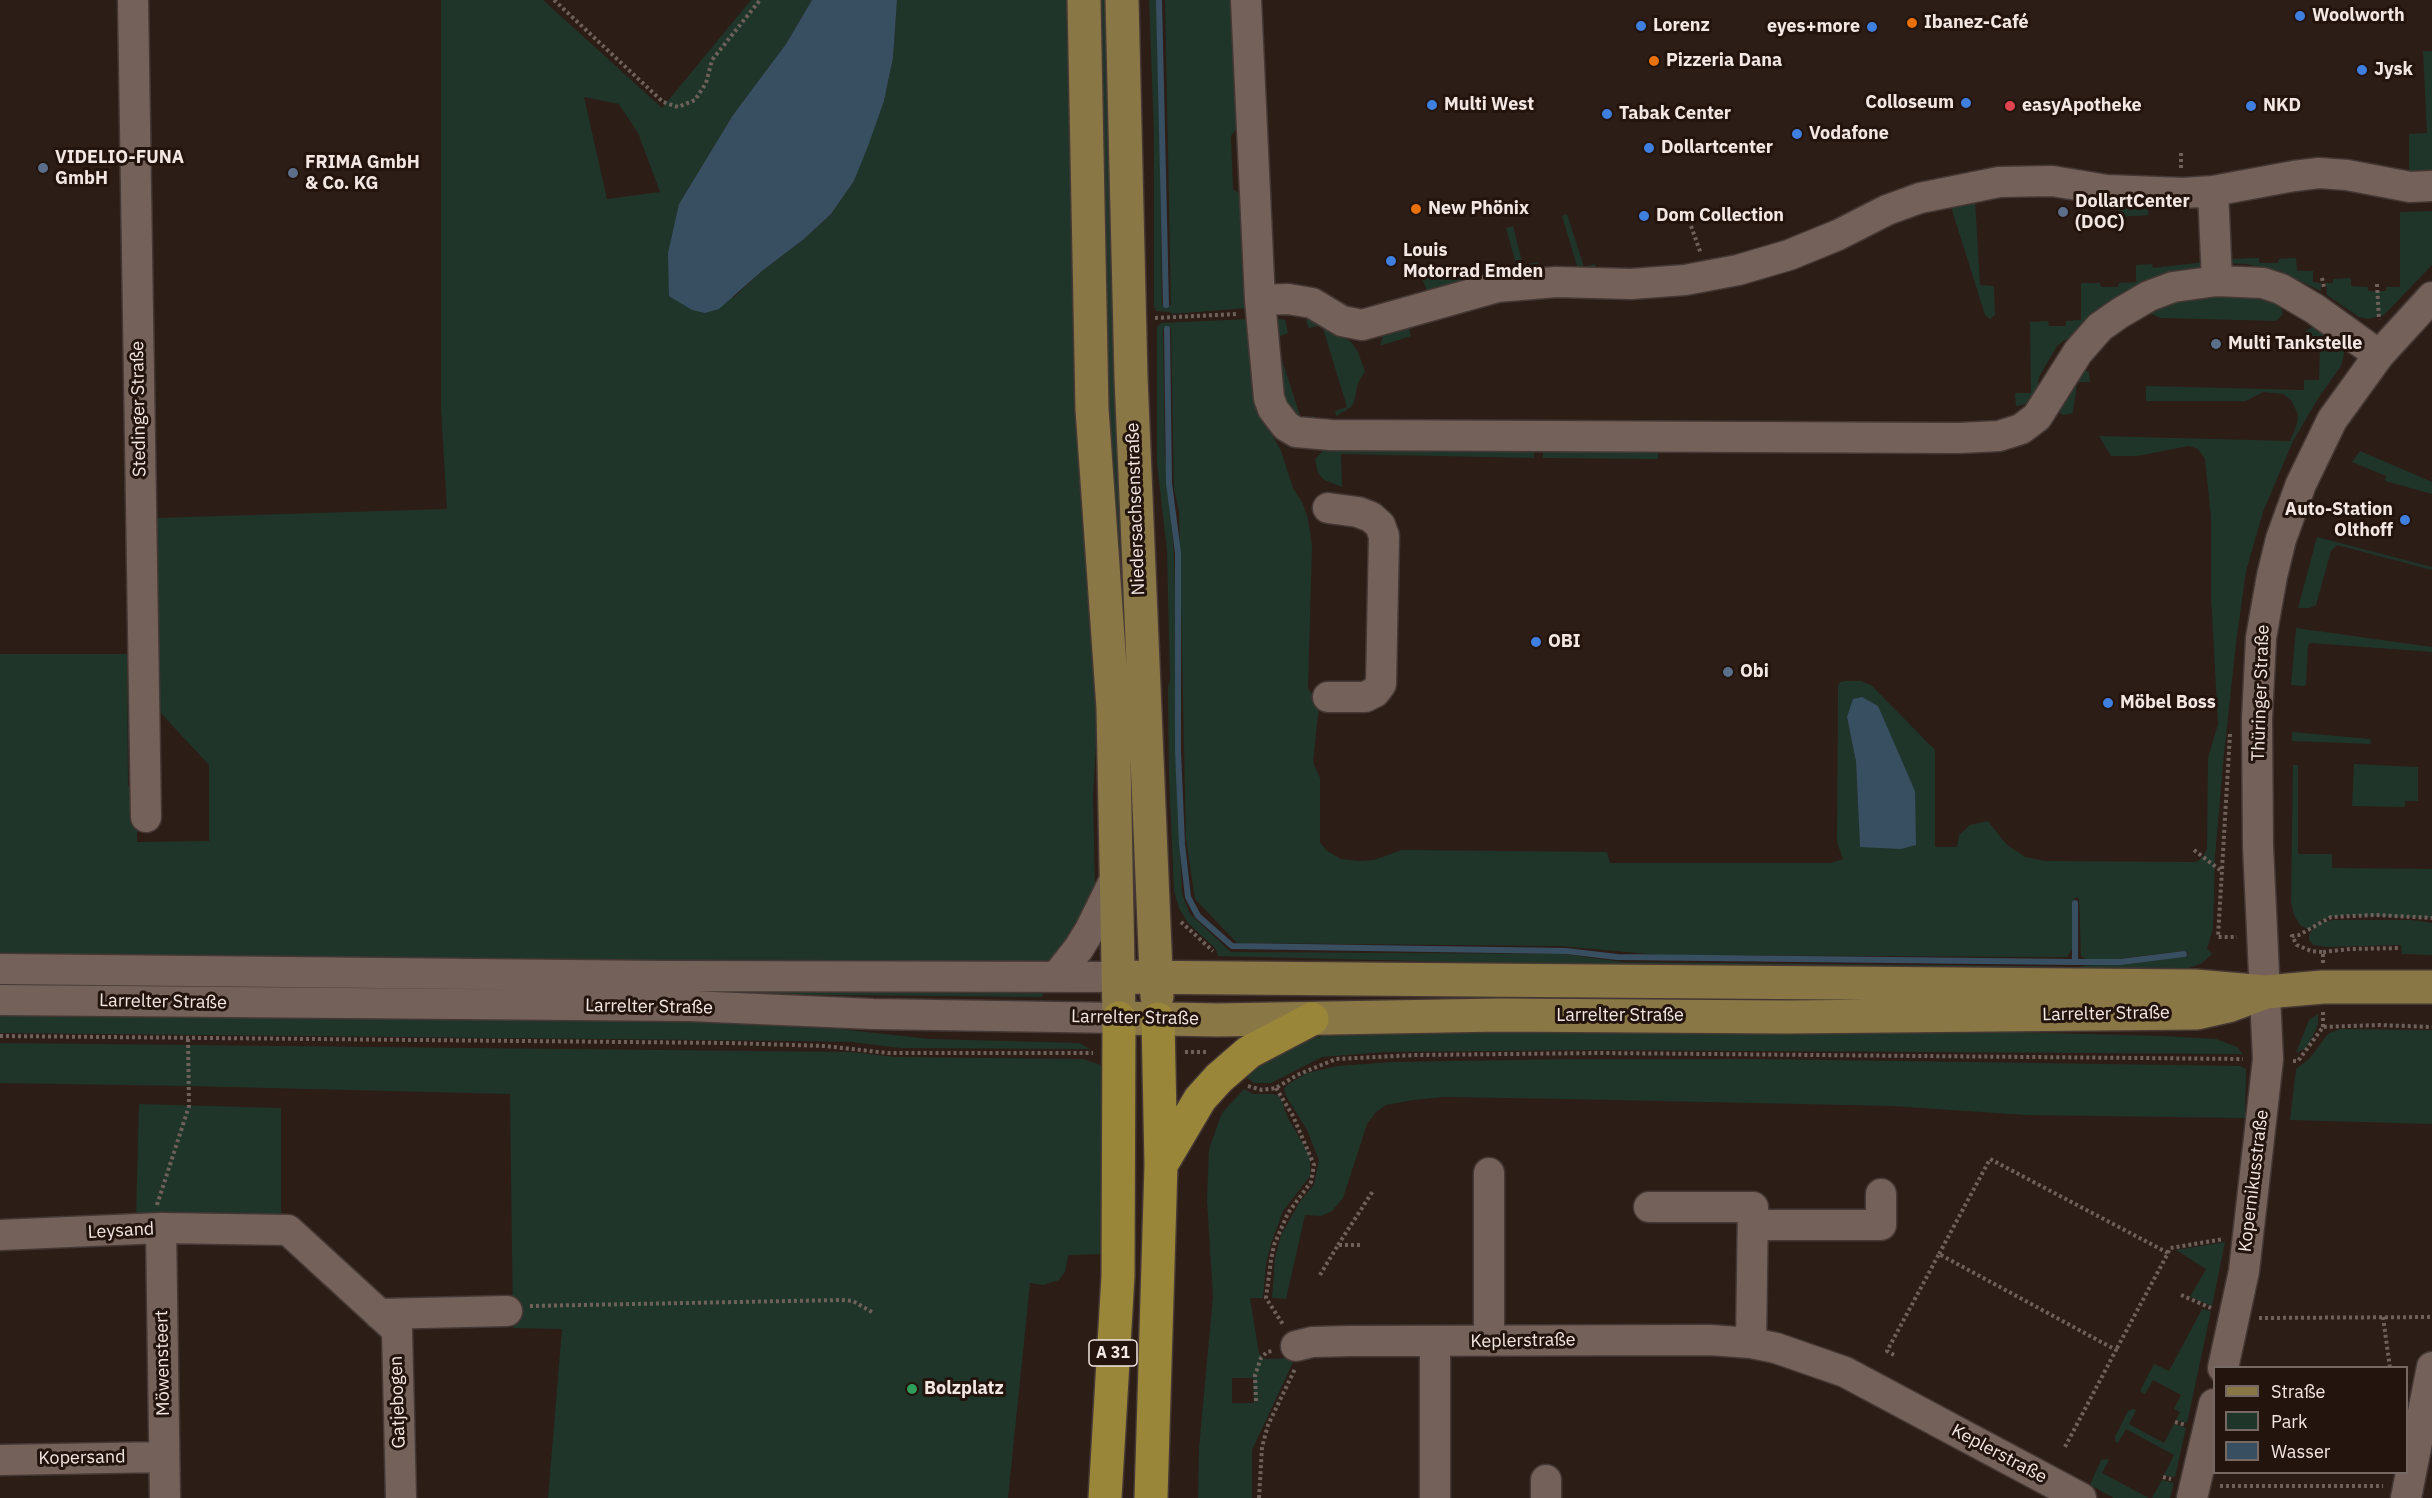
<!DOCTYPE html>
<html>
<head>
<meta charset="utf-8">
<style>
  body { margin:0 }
  #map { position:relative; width:2432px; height:1498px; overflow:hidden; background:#2d1d17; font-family:"IBM Plex Sans",sans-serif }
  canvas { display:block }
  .legend { position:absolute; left:2213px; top:1366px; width:195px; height:108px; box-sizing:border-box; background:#23140e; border:2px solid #766863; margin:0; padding:8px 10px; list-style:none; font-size:18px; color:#f3e7e3 }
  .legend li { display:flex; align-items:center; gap:12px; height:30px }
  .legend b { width:30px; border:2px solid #766863 }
</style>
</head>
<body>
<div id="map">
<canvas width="2432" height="1498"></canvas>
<ul class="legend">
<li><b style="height:8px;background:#8a7746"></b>Straße</li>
<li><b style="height:16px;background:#1f352a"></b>Park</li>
<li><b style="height:16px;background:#384f61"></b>Wasser</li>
</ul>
</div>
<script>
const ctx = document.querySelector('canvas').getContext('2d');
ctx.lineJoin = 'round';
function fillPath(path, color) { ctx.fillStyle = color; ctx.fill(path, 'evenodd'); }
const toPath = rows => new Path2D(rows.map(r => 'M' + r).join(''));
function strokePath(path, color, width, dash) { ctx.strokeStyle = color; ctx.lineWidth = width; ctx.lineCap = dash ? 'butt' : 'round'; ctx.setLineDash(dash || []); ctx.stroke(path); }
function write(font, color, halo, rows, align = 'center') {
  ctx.font = font + ' "IBM Plex Sans",sans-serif'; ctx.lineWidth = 6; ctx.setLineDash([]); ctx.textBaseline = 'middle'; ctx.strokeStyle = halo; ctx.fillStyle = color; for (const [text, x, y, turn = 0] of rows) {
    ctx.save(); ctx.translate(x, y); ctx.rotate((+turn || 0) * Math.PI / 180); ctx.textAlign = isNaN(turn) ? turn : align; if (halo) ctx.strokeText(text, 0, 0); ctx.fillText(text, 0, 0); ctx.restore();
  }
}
fillPath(toPath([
  [441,0,543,0,662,108,751,0,812,0,786,44,733,115,679,204,733,298,762,271,804,239,831,214,854,181,884,101,893,58,897,0,1071,0,1099,693,1093,797,1095,891,1087,921,1056,957,1029,967,0,957,0,654,127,654,128,785,137,801,137,842,209,841,209,765,158,710,156,518,447,509,441,409],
  [584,97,619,104,638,133,660,192,607,199],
  [1098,0,1109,0,1117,450,1129,612,1134,747,1107,447],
  [1149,0,1158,0,1162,305,1171,305,1165,0,1233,0,1239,125,1231,136,1233,189,1244,197,1248,308,1171,314,1171,312,1156,311,1154,306,1154,132],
  [2423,51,2432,51,2432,172,2409,173,2409,134,2427,133],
  [1975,200,1980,285,1994,286,1995,315,1990,319,1985,315,1951,207],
  [2118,204,2147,205,2149,215,2118,217],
  [2432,211,2432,265,2384,315,2368,319,2359,317,2327,295,2326,283,2333,283,2333,279,2351,278,2351,286,2368,287,2368,291,2386,291,2386,287,2400,287,2400,212],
  [1567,214,1584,267,1595,264,1596,269,1565,269,1577,266,1562,216],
  [1513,226,1523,265,1538,262,1540,268,1509,273,1508,269,1517,267,1506,228],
  [2259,258,2259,263,2278,263,2279,259,2296,258,2297,271,2313,271,2313,282,2321,283,2321,291,2280,271,2246,264,2226,263,2224,259],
  [2205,262,2206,269,2063,341,2057,346,2039,377,2038,382,2042,392,2031,403,2016,406,2015,393,2031,393,2030,322,2048,321,2049,326,2066,326,2066,321,2081,320,2081,283,2100,283,2101,287,2118,287,2119,283,2136,282,2136,265,2152,264,2153,268],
  [1444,264,1469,281,1428,293,1420,273],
  [2198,295,2255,297,2280,305,2283,314,2276,321,2161,318,2151,314,2162,305],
  [1313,316,1351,342,1357,350,1365,371,1358,383,1354,402,1351,407,1336,416,1335,411,1347,407,1322,325,1309,328,1306,322,1308,317],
  [1249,319,1263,418,1281,451,1293,488,1303,504,1308,519,1312,546,1308,688,1319,705,1313,762,1320,778,1320,842,1327,851,1341,859,1359,861,1374,860,1402,850,1607,852,1610,863,1831,863,1843,859,1837,842,1838,685,1840,682,1845,681,1861,681,1871,685,1935,750,1935,847,1957,847,1959,835,1970,825,1988,821,2006,844,2025,857,2045,861,2197,862,2204,855,2207,849,2208,758,2218,724,2211,596,2211,517,2205,459,2198,449,2189,446,2137,456,2111,456,2099,436,2290,441,2297,424,2298,414,2291,400,2283,394,2263,392,2246,401,2146,401,2146,386,2304,390,2304,380,2319,380,2320,344,2304,343,2306,331,2314,326,2343,347,2344,354,2341,366,2319,397,2293,441,2263,512,2246,571,2236,643,2224,754,2215,856,2213,928,2207,949,2212,954,2202,963,2182,971,1579,965,1218,956,1216,949,1188,923,1179,908,1174,891,1169,775,1168,686,1170,681,1167,551,1157,463,1157,327,1161,323],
  [1171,328,1174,489,1179,511,1186,839,1195,899,1237,943,1561,946,1659,955,2067,957,2072,949,2072,902,2076,897,2079,899,2081,956,2085,959,2117,959,2182,951,2189,953,2185,957,2082,966,2075,969,2071,967,2026,966,1623,962,1562,954,1231,952,1190,914,1182,894,1175,741,1177,668,1174,554,1165,454,1163,329],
  [1847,717,1896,750,1915,791,1860,847,1856,762],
  [1279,319,1285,320,1288,333,1275,338,1301,419,1314,416,1314,425,1302,423,1291,418,1284,411,1280,402,1271,335,1273,327],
  [1408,325,1411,336,1380,346,1383,334],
  [2083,370,2089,372,2090,382,2077,382,2073,413,2063,415,2060,413,2060,409,2080,372],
  [1326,448,1534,448,1534,458,1341,454,1342,487,1324,480,1318,473,1315,459],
  [1543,448,1658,449,1658,459,1543,458],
  [2360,451,2432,482,2432,494,2385,481,2386,476,2352,462],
  [2317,537,2432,567,2432,570,2337,545,2331,551,2316,605,2310,608,2298,608],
  [2296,628,2432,647,2432,652,2311,643,2308,645,2306,684,2304,686,2291,685],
  [2292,732,2370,739,2371,744,2292,741],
  [2354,764,2418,767,2418,801,2405,801,2405,807,2352,806],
  [2293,765,2298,765,2298,854,2332,854,2332,868,2432,869,2432,918,2348,915,2331,917,2320,921,2309,930,2300,925,2294,915,2291,902],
  [2332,920,2412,920,2432,923,2432,955,2402,954,2401,945,2327,947,2314,945,2309,940,2309,935,2314,926,2321,922],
  [64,983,473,986,1043,993,1042,997,63,988],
  [0,1012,659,1019,840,1029,930,1039,1079,1043,1090,1049,900,1048,851,1042,798,1041,0,1033],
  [2318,1014,2318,1024,2312,1038,2306,1048,2296,1053,2309,1020],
  [1443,1029,1970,1031,2163,1036,2216,1039,2237,1047,2243,1054,1592,1050,1385,1052,1322,1057,1271,1083,1254,1083,1243,1075,1278,1053,1306,1040,1339,1032],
  [2339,1029,2432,1030,2432,1124,2290,1120,2296,1069,2309,1059,2328,1034],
  [0,1043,851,1052,895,1057,1083,1059,1101,1065,1104,1087,1106,1254,1068,1255,1065,1272,1059,1280,1043,1285,1030,1283,1008,1498,548,1498,562,1329,513,1328,510,1094,189,1086,0,1083],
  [1574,1059,1761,1059,2240,1066,2246,1069,2245,1118,2026,1115,1892,1106,1567,1099,1444,1097,1413,1100,1386,1105,1376,1112,1367,1124,1343,1198,1332,1211,1321,1216,1305,1215,1286,1299,1272,1298,1275,1258,1281,1235,1301,1200,1314,1185,1319,1160,1307,1130,1286,1096,1284,1089,1288,1084,1307,1073,1337,1066,1393,1062],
  [1244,1089,1253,1094,1274,1094,1280,1097,1288,1118,1310,1156,1310,1176,1283,1211,1271,1244,1266,1264,1263,1298,1250,1298,1259,1353,1264,1359,1295,1358,1252,1450,1252,1498,1198,1498,1199,1448,1213,1296,1207,1200,1209,1149,1222,1113],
  [1232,1378,1253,1378,1254,1403,1232,1403],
  [139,1104,281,1108,281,1223,136,1218],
  [2225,1242,2212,1306,2190,1297,2206,1269,2176,1250],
  [2202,1309,2211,1311,2187,1423,2176,1420,2180,1412,2174,1409,2181,1395,2153,1380,2145,1394,2140,1391,2154,1364,2169,1371],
  [2132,1409,2136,1410,2129,1424,2164,1443,2174,1424,2186,1428,2175,1477,2164,1475,2174,1455,2126,1429,2118,1443,2115,1441,2115,1437,2128,1411],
  [2107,1459,2109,1460,2102,1473,2149,1498,2114,1498,2090,1485,2101,1460],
  [2162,1480,2174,1483,2170,1498,2152,1498]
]), '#1f352a');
fillPath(toPath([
  [812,0,897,0,893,58,884,101,868,146,854,181,831,214,804,239,762,271,719,309,705,313,692,310,669,296,668,253,679,204,733,115,786,44],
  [1862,697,1878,706,1915,791,1916,845,1901,849,1860,847,1856,762,1847,717,1853,699]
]), '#384f61');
strokePath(toPath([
  [1159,0,1166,305],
  [1167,329,1169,483,1178,553,1178,751,1182,844,1188,897,1198,916,1232,946,1566,951,1617,957,2075,962,2120,962,2184,954],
  [2075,962,2075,903]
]), '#384f61', 6);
const minor = toPath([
  [133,0,146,817],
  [1246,0,1260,300],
  [2213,191,2217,281],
  [2379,355,2315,309,2281,289,2263,283,2217,281,2173,287,2149,296,2120,313,2100,327,2078,352,2037,417,2021,429,1999,436,1959,438,1331,435,1296,432,1286,426,1273,409,1269,398,1260,300,1288,299,1312,303,1342,321,1362,325,1497,287,1556,282,1631,284,1685,280,1738,270,1789,255,1838,235,1887,210,1920,198,1999,182,2052,181,2107,190,2183,193,2213,191,2294,176,2319,173,2347,175,2410,187,2432,186],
  [1328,697,1365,697,1375,692,1381,684,1384,536,1380,525,1371,517,1358,512,1328,508],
  [0,969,662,976,1119,977],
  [1057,976,1079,948,1090,930,1117,875],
  [0,1000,690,1006,873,1014,1119,1018],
  [1489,1173,1489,1341],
  [1649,1207,1753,1207,1751,1343],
  [1753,1225,1881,1225,1881,1194],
  [161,1228,165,1498],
  [0,1235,161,1228,288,1230,397,1330,401,1498],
  [379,1314,507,1311],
  [1296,1346,1312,1342,1350,1341,1710,1340,1751,1343,1776,1348,1845,1372,2081,1498],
  [2223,1368,2244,1271,2268,1059,2258,846,2257,719,2261,638,2272,576,2281,539,2301,484,2332,420,2379,355,2432,297],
  [0,1460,164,1457],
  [1546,1480,1546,1498],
  [1435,1498,1435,1342],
  [2192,1498,2214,1404],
  [2406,1498,2432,1367]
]);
const major = toPath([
  [1084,0,1092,409,1113,708,1119,1018,1217,1020,1500,1015,1787,1017,2197,1013,2228,1006,2266,992],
  [1122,0,1131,378,1157,996],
  [1119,977,2195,986,2266,992,2323,987,2432,987]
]);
const highway = toPath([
  [1161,1165,1200,1099,1219,1078,1249,1052,1312,1019],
  [1105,1498,1118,1276,1119,1018],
  [1151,1498,1161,1165,1158,1019]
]);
strokePath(minor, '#453834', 33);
strokePath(major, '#453834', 36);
strokePath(highway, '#453834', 36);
strokePath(toPath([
  [554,0,663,102,678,107,695,100,706,83,712,60,760,0],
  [2181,153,2181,169],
  [1691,226,1701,254],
  [2322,278,2324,287],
  [2377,284,2379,320],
  [1155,318,1237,314],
  [2230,734,2218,937,2237,937],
  [2194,850,2220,870],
  [1181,922,1213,951],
  [2323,952,2350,949,2398,948],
  [2323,963,2323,952,2311,951,2297,945,2292,936,2299,935,2331,917,2376,915,2432,918],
  [2323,1027,2323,1012],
  [0,1036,729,1043,825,1046,888,1053,1093,1053],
  [1185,1052,1207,1052],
  [2293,1061,2298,1061,2323,1027,2379,1025,2432,1027],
  [1248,1086,1262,1090,1276,1088,1297,1075,1336,1059,1416,1055,1601,1053,2243,1059],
  [1276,1088,1293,1116,1314,1165,1311,1182,1288,1213,1274,1245,1271,1260,1266,1298,1284,1326],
  [157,1205,189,1106,188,1039],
  [1338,1245,1373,1191],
  [2168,1253,2170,1248,2224,1239],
  [1939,1254,1990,1159,2168,1253,2116,1350],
  [1320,1275,1338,1245,1362,1245],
  [2181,1295,2211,1308],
  [530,1306,841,1300,853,1301,872,1312],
  [2383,1317,2390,1368],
  [2259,1318,2432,1317],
  [1894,1355,1887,1351,1939,1254,2116,1350,2065,1447],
  [1256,1401,1255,1375,1261,1358,1267,1352,1272,1351],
  [2175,1422,2186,1425],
  [2163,1477,2171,1479],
  [2220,1486,2383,1486],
  [1259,1498,1262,1447,1268,1425,1295,1369]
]), '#6e605a', 4, [3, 3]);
strokePath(minor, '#74615a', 30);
strokePath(major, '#8a7746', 33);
strokePath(highway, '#998638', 33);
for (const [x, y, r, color] of [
  [2300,16,6,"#3f7fe0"],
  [1912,23,6,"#e8710a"],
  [1641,26,6,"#3f7fe0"],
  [1872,27,6,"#3f7fe0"],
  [1654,61,6,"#e8710a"],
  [2362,70,6,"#3f7fe0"],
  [1966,103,6,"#3f7fe0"],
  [1432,105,6,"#3f7fe0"],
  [2010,106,6,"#e0444e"],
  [2251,106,6,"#3f7fe0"],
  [1607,114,6,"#3f7fe0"],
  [1797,134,6,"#3f7fe0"],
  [1649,148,6,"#3f7fe0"],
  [43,168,6,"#5c6f8a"],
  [293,173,6,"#5c6f8a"],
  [1416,209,6,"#e8710a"],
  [2063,212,6,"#5c6f8a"],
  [1644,216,6,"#3f7fe0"],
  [1391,261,6,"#3f7fe0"],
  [2216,344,6,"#5c6f8a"],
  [2405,520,6,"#3f7fe0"],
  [1536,642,6,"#3f7fe0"],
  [1728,672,6,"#5c6f8a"],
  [2108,703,6,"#3f7fe0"],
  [912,1389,6,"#2e9e5b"]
]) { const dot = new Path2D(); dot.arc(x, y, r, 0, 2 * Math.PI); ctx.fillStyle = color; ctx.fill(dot); strokePath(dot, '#23140e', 2); }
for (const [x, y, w] of [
  [1113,1353,48]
]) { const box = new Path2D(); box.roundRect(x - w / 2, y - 13, w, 26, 4.5); ctx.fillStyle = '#23140e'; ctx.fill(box); strokePath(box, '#f3e7e3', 1.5); }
write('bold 16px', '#f3e7e3', null, [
  ["A 31",1113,1353]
]);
write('bold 18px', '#f3e7e3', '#23140e', [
  ["Woolworth",2312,16],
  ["Ibanez-Café",1924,23],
  ["Lorenz",1653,26],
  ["eyes+more",1860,27,"right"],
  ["Pizzeria Dana",1666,61],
  ["Jysk",2374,70],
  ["Colloseum",1954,103,"right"],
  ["Multi West",1444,105],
  ["easyApotheke",2022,106],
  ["NKD",2263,106],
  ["Tabak Center",1619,114],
  ["Vodafone",1809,134],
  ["Dollartcenter",1661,148],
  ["VIDELIO-FUNA",55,158],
  ["GmbH",55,179],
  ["FRIMA GmbH",305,163],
  ["& Co. KG",305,184],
  ["DollartCenter",2075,202],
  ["(DOC)",2075,223],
  ["New Phönix",1428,209],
  ["Dom Collection",1656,216],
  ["Louis",1403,251],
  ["Motorrad Emden",1403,272],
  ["Multi Tankstelle",2228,344],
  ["Auto-Station",2393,510,"right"],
  ["Olthoff",2393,531,"right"],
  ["OBI",1548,642],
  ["Obi",1740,672],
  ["Möbel Boss",2120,703],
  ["Bolzplatz",924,1389]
], 'left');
write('18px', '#f3e7e3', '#23140e', [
  ["Stedinger Straße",139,409,-91],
  ["Niedersachsenstraße",1136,509,-92],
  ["Thüringer Straße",2261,693,-88],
  ["Larrelter Straße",163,1002,1],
  ["Larrelter Straße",649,1007,1],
  ["Larrelter Straße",2106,1014,-1],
  ["Larrelter Straße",1620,1016],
  ["Larrelter Straße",1135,1018,1],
  ["Kopernikusstraße",2254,1181,-83],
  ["Leysand",121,1231,-3],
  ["Keplerstraße",1523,1341,-1],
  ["Möwensteert",163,1363,-91],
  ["Gatjebogen",398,1402,-92],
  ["Keplerstraße",1999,1454,28],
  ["Kopersand",82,1458,-1]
]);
</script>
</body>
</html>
